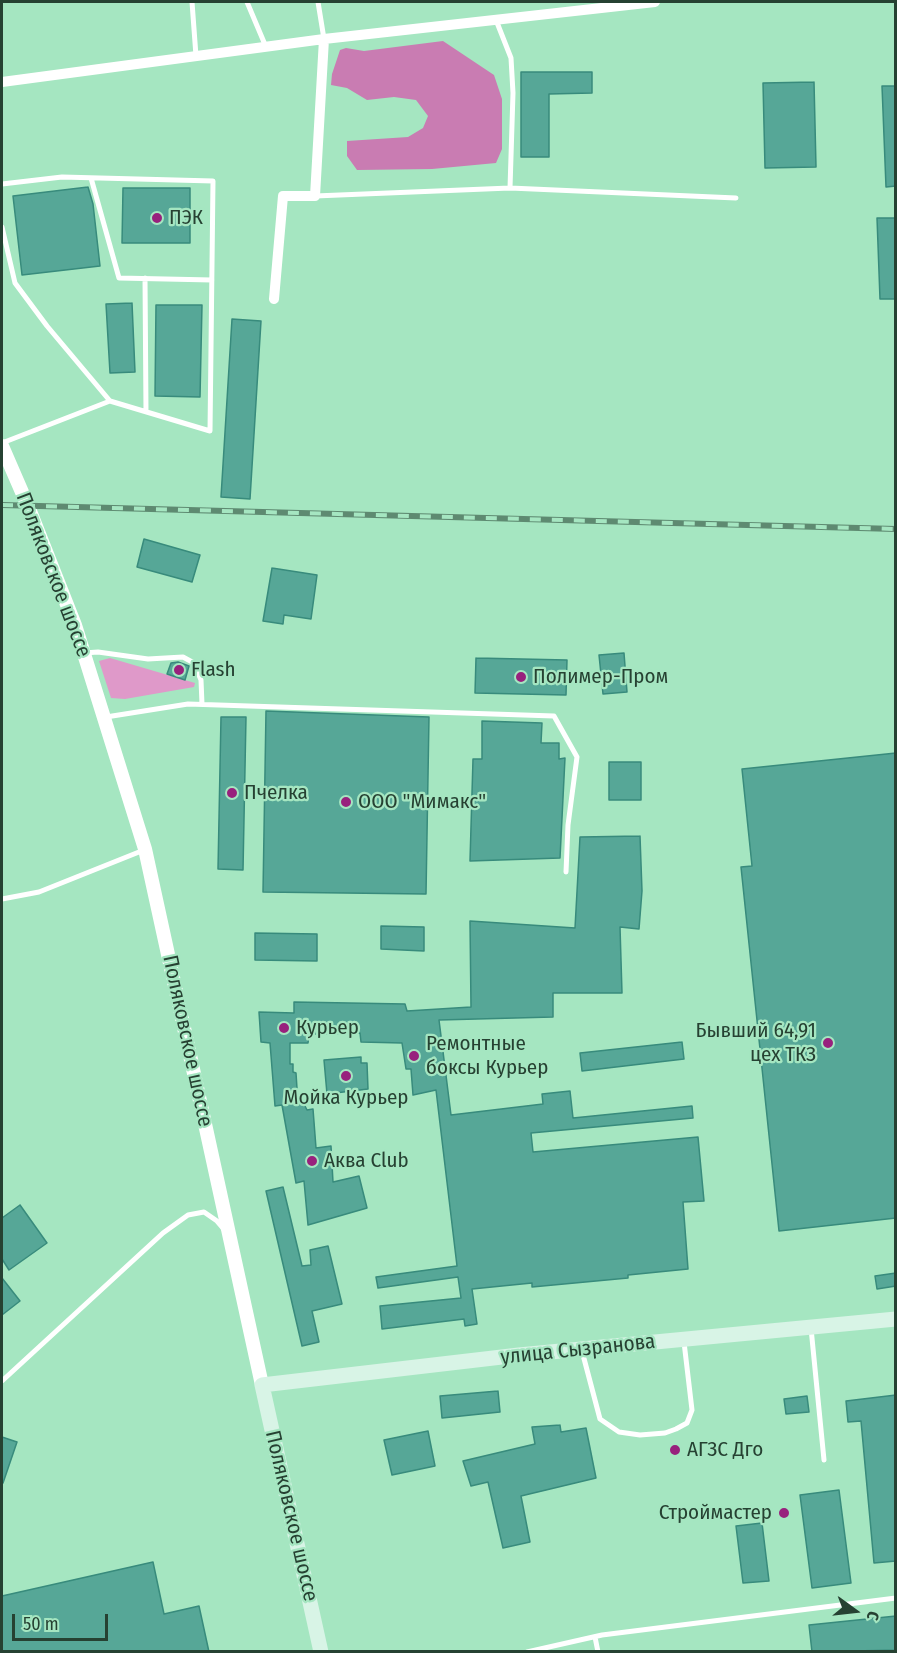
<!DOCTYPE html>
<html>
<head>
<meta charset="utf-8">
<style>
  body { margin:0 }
  #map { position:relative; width:897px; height:1653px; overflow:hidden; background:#a5e6c1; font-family:"Fira Sans Condensed",sans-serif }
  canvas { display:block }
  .frame { position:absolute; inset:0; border:3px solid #264132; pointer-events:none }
  .north { position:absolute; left:825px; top:1581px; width:60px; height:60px; -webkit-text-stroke:4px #a5e6c1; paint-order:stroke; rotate:105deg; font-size:16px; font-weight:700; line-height:24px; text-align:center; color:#264132 }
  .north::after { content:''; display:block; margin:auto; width:21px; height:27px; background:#264132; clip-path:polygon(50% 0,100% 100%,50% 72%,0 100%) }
  .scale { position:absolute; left:12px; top:1614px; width:96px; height:27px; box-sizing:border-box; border:3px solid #264132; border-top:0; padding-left:8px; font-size:18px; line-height:21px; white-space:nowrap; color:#264132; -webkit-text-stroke:4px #a5e6c1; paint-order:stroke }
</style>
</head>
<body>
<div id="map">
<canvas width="897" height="1653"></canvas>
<div class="frame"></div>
<div class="north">С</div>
<div class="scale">50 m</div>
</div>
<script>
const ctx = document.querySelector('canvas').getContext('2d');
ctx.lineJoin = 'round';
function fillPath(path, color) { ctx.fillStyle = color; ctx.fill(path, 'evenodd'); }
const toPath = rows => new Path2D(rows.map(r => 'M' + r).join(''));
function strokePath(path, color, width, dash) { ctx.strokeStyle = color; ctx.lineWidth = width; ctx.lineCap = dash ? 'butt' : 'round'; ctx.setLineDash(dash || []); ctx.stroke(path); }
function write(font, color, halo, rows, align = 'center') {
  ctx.font = font + ' "Fira Sans Condensed",sans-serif'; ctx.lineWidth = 4.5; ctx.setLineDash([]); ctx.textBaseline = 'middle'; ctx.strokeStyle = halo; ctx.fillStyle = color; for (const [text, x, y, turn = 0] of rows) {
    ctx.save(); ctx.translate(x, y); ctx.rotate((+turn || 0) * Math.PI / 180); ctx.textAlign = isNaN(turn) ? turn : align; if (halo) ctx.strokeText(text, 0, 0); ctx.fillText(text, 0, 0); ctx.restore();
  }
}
fillPath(toPath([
  [110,658,195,683,194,687,125,699,111,698,99,661]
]), '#df99c9');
fillPath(toPath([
  [443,41,494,75,502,99,502,149,496,163,432,169,357,170,347,156,347,141,408,137,423,128,428,116,416,100,394,97,367,100,347,88,331,85,332,74,340,50,346,48,364,51]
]), '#c97cb2');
const building = toPath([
  [521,72,592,72,592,93,549,94,549,157,521,157,521,72],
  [814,82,816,167,765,168,763,83,814,82],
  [882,86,896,86,896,186,886,187,882,86],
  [88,187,93,204,100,266,22,275,13,196,88,187],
  [123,188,190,188,190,243,122,243,123,188],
  [877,218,896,218,896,299,880,299,877,218],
  [132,303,135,372,110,373,106,304,132,303],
  [156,305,202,305,200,397,155,396,156,305],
  [232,319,261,321,250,499,221,497,232,319],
  [144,539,200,555,192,582,137,567,144,539],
  [272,568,317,575,311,619,284,615,283,624,263,621,272,568],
  [624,653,627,692,603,694,599,655,624,653],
  [476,658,567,660,566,695,475,693,476,658],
  [178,662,189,666,185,680,167,674,171,663,178,662],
  [266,711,429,717,426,894,263,892,266,711],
  [221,717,246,717,243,870,218,869,221,717],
  [482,721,542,723,541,743,559,743,559,759,565,758,560,858,470,861,473,759,482,759,482,721],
  [896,753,896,1218,779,1231,741,867,752,866,742,769,896,753],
  [609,762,641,762,641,800,609,800,609,762],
  [640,836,642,891,639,929,620,927,622,993,553,993,553,1017,439,1020,451,1115,543,1104,542,1094,570,1091,573,1118,692,1106,693,1118,531,1133,533,1152,698,1137,704,1201,683,1202,688,1269,628,1275,628,1278,532,1287,532,1283,472,1289,477,1324,465,1326,464,1319,382,1329,380,1306,461,1298,458,1277,378,1288,376,1277,457,1266,436,1090,413,1095,411,1069,406,1069,402,1043,361,1042,360,1033,309,1034,308,1043,290,1043,290,1064,293,1064,293,1072,296,1073,298,1104,304,1104,307,1110,313,1109,316,1148,331,1146,333,1182,359,1176,367,1208,308,1225,304,1181,296,1183,282,1105,275,1106,270,1043,261,1042,259,1012,294,1013,294,1002,405,1004,407,1011,471,1007,470,921,575,928,580,837,640,836],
  [381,926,424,927,424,951,381,949,381,926],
  [255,933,317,934,317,961,255,960,255,933],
  [682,1042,684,1059,582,1071,580,1053,682,1042],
  [361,1057,361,1063,367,1063,368,1089,327,1094,324,1060,361,1057],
  [283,1187,302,1266,311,1265,310,1250,328,1246,342,1304,312,1311,319,1342,302,1346,266,1191,283,1187],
  [20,1205,47,1243,9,1270,2,1259,2,1218,20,1205],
  [896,1273,896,1286,877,1289,875,1276,896,1273],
  [2,1278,20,1301,2,1315,2,1278],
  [498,1391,500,1412,442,1418,440,1396,498,1391],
  [896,1395,896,1561,874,1563,861,1421,848,1422,846,1401,896,1395],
  [807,1396,809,1412,786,1414,784,1399,807,1396],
  [560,1425,561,1432,586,1428,596,1478,521,1496,530,1542,503,1548,488,1482,471,1486,463,1461,535,1444,532,1427,560,1425],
  [428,1431,435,1466,392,1475,384,1440,428,1431],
  [2,1437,17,1442,3,1483,2,1483,2,1437],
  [839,1490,851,1583,812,1588,800,1495,839,1490],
  [762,1523,769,1581,743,1583,736,1526,762,1523],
  [153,1562,164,1614,199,1606,209,1652,2,1652,2,1596,153,1562],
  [896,1616,896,1650,812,1652,809,1625,896,1616]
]);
fillPath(building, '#56a797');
strokePath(building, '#388b7c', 1.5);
strokePath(toPath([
  [192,2,196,56],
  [247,2,266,47],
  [318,2,324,39],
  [496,20,511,58,513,93,510,188,736,198],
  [91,178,119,278,212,280],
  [2,184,62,177,213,181,210,431,110,401,2,443],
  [315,196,510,188],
  [2,227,15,283,47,326,110,401],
  [145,278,146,412],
  [84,653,98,652,148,659,183,657,194,663,201,680,202,704],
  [106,717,188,704,554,716,577,757,568,825,566,872],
  [2,899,39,892,144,850],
  [811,1328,824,1460],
  [582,1351,600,1419,619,1432,640,1435,665,1433,676,1429,687,1423,692,1410,684,1342],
  [2,1381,163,1233,188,1215,204,1212,217,1221,223,1228],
  [595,1637,598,1652],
  [527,1652,602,1635,896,1598]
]), '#fff', 5);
strokePath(toPath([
  [2,82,324,39,655,2],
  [274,299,283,196,315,196,324,39]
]), '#fff', 10);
strokePath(toPath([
  [2,446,28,506,75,625,145,849,262,1385]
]), '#fff', 14);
strokePath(toPath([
  [321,1652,262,1385,519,1355,896,1319]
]), '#d8f4e6', 15);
const rail = toPath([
  [2,505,896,529]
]);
strokePath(rail, '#5e8a71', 6);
strokePath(rail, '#a5e6c1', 4, [11]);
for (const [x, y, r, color] of [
  [157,218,6,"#98217d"],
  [179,670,6,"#98217d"],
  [521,677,6,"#98217d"],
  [232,793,6,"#98217d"],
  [346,802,6,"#98217d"],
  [284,1028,6,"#98217d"],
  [828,1043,6,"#98217d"],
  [414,1056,6,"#98217d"],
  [346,1076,6,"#98217d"],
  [312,1161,6,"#98217d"],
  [675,1450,6,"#98217d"],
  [784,1513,6,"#98217d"]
]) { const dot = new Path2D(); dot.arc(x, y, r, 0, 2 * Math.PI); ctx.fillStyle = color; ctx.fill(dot); strokePath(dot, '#a5e6c1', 2); }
write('21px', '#264132', '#a5e6c1', [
  ["ПЭК",169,218],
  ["Flash",191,670],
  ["Полимер-Пром",533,677],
  ["Пчелка",244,793],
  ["ООО \"Мимакс\"",358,802],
  ["Курьер",296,1028],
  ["Бывший 64,91",816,1031,"right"],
  ["цех ТКЗ",816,1055,"right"],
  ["Ремонтные",426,1044],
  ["боксы Курьер",426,1068],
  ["Мойка Курьер",346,1098,"center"],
  ["Аква Club",324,1161],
  ["АГЗС Дго",687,1450],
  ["Строймастер",772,1513,"right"]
], 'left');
write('21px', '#264132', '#a5e6c1', [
  ["Поляковское шоссе",53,575,69],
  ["Поляковское шоссе",187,1041,78],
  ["улица Сызранова",578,1350,-6],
  ["Поляковское шоссе",291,1516,77]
]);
</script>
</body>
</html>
